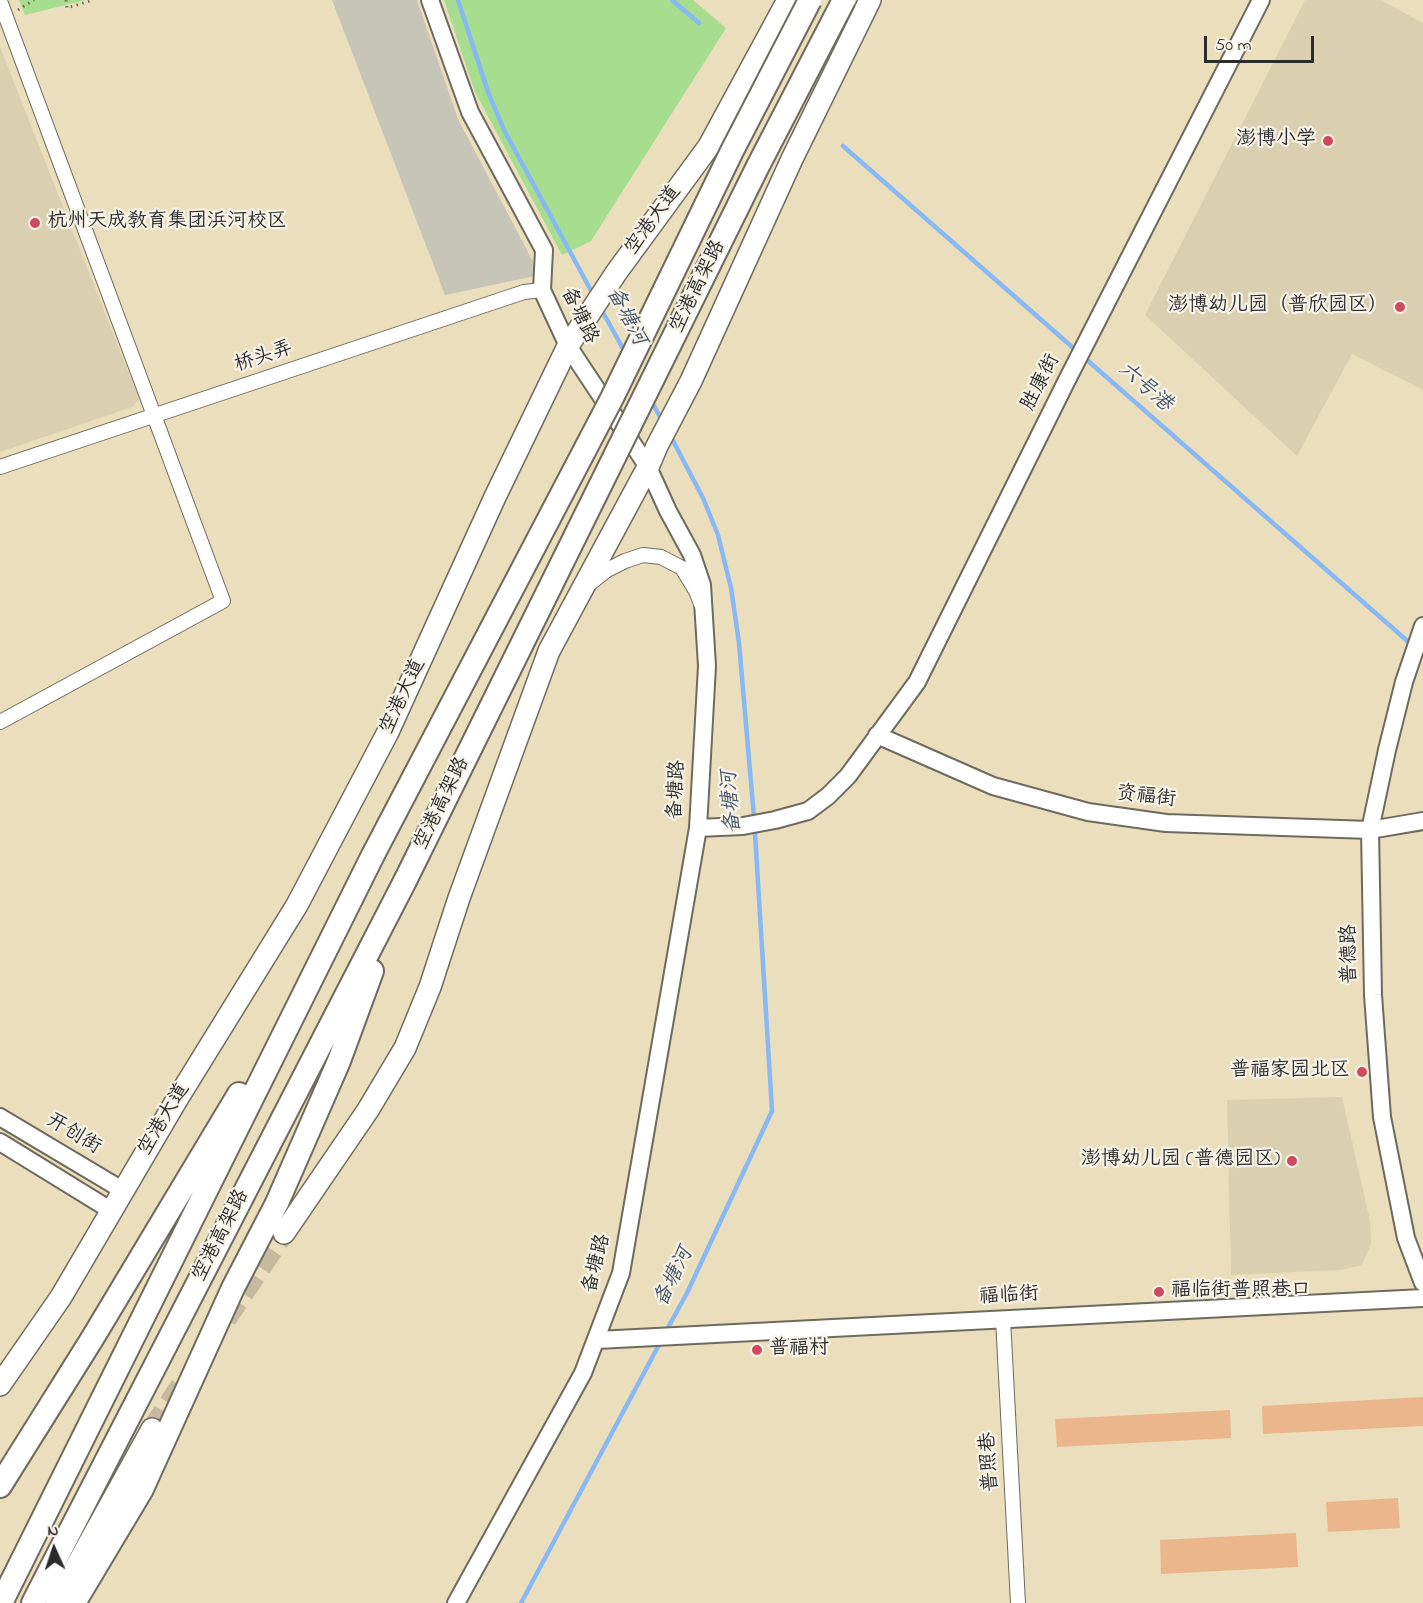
<!DOCTYPE html>
<html>
<head>
<meta charset="utf-8">
<style>
  body { margin:0 }
  #map { position:relative; width:1423px; height:1603px; overflow:hidden; background:#ebdebc; font-family:"Indie Flower",sans-serif }
  canvas { display:block }
  .north { position:absolute; left:24px; top:1519px; width:60px; height:60px; -webkit-text-stroke:4px #f7f3e8; paint-order:stroke; rotate:357deg; font-size:16px; font-weight:700; line-height:24px; text-align:center; color:#2b2b2b }
  .north::after { content:''; display:block; margin:auto; width:21px; height:27px; background:#2b2b2b; clip-path:polygon(50% 0,100% 100%,50% 72%,0 100%) }
  .scale { position:absolute; left:1204px; top:36px; width:110px; height:27px; box-sizing:border-box; border:3px solid #2b2b2b; border-top:0; padding-left:8px; font-size:18px; line-height:21px; white-space:nowrap; color:#2b2b2b; -webkit-text-stroke:4px #f7f3e8; paint-order:stroke }
</style>
</head>
<body>
<div id="map">
<canvas width="1423" height="1603"></canvas>
<div class="north">N</div>
<div class="scale">50 m</div>
</div>
<script>
const ctx = document.querySelector('canvas').getContext('2d');
ctx.lineJoin = 'round';
function fillPath(path, color) { ctx.fillStyle = color; ctx.fill(path, 'evenodd'); }
const toPath = rows => new Path2D(rows.map(r => 'M' + r).join(''));
function strokePath(path, color, width, dash) { ctx.strokeStyle = color; ctx.lineWidth = width; ctx.lineCap = dash ? 'butt' : 'round'; ctx.setLineDash(dash || []); ctx.stroke(path); }
function write(font, color, halo, rows, align = 'center') {
  ctx.font = font + ' "Indie Flower","LXGW WenKai TC",sans-serif'; ctx.lineWidth = 4.5; ctx.setLineDash([]); ctx.textBaseline = 'middle'; ctx.strokeStyle = halo; ctx.fillStyle = color; for (const [text, x, y, turn = 0] of rows) {
    ctx.save(); ctx.translate(x, y); ctx.rotate((+turn || 0) * Math.PI / 180); ctx.textAlign = isNaN(turn) ? turn : align; if (halo) ctx.strokeText(text, 0, 0); ctx.fillText(text, 0, 0); ctx.restore();
  }
}
fillPath(toPath([
  [1305,0,1381,0,1423,23,1423,390,1352,354,1297,456,1145,315],
  [0,47,139,399,132,407,0,452],
  [1342,1097,1370,1221,1371,1244,1362,1265,1341,1270,1231,1275,1227,1100]
]), '#dad0b1');
fillPath(toPath([
  [332,0,417,0,458,119,540,275,445,295]
]), '#c7c5b8');
fillPath(toPath([
  [19,0,85,0,25,15],
  [444,0,693,0,726,28,591,241,562,255,475,92]
]), '#a6dd8e');
strokePath(toPath([
  [458,0,488,92,504,130,594,296],
  [672,0,699,23],
  [843,146,1412,645],
  [601,309,626,354],
  [651,401,662,420],
  [665,1333,687,1293,772,1111,754,817,739,643,731,588,718,535,703,498,670,435],
  [521,1603,661,1341]
]), '#88b9f4', 4.5);
fillPath(toPath([
  [1423,1397,1423,1426,1263,1434,1262,1406],
  [1230,1410,1231,1438,1057,1447,1055,1419],
  [1398,1498,1400,1528,1328,1532,1326,1502],
  [1296,1533,1298,1567,1161,1574,1160,1540]
]), '#ecb68c');
strokePath(toPath([
  [226,1319,284,1233],
  [152,1429,182,1384]
]), '#c5ba9f', 21, [21, 10]);
const minor = toPath([
  [0,1,223,601,0,722],
  [0,467,524,292,542,290],
  [588,585,607,570,625,561,643,555,661,557,682,568,696,591,701,604],
  [1003,1319,1018,1603]
]);
const tertiary = toPath([
  [430,0,470,112,544,250,542,290,568,346,648,467,668,511,692,555,702,585,707,666,698,828,621,1273,583,1373,456,1603],
  [1423,626,1404,682,1387,750,1370,830,1373,995,1382,1117,1406,1238,1423,1283],
  [877,735,993,786,1088,812,1166,823,1370,830,1423,821],
  [698,828,743,826,775,820,808,811,828,796,848,776,917,682,1067,380,1261,0],
  [0,1117,124,1191],
  [0,1142,112,1211],
  [597,1340,1423,1298]
]);
const primary = toPath([
  [284,1233,368,1110,405,1048,430,987,459,898,549,651,648,467,657,446,691,381,792,159,870,0],
  [0,1385,61,1297,176,1101,297,905,388,732,495,497,568,346,616,273,709,146,788,0],
  [56,1603,152,1429]
]);
const trunk = toPath([
  [0,1486,92,1339,239,1094],
  [1,1603,373,855],
  [33,1603,405,881],
  [74,1603,142,1489,233,1288,277,1203,339,1061,372,971]
]);
strokePath(minor, '#6e6a5e', 16);
strokePath(tertiary, '#6e6a5e', 20);
strokePath(primary, '#6e6a5e', 24);
strokePath(trunk, '#6e6a5e', 26);
strokePath(toPath([
  [66,0,67,8,93,0],
  [18,10,34,0]
]), '#6e6a5e', 3, [1.5, 4.5]);
strokePath(minor, '#fff', 14);
strokePath(tertiary, '#fff', 16);
strokePath(primary, '#fff', 21);
strokePath(trunk, '#fff', 22);
const trunkBridge = toPath([
  [373,855,612,398,732,151,810,0],
  [405,881,757,168,844,0]
]);
strokePath(trunkBridge, '#6e6a5e', 26, []);
strokePath(trunkBridge, '#fff', 22);
for (const [x, y, r, color] of [
  [1328,141,6,"#d1495b"],
  [35,223,6,"#d1495b"],
  [1400,307,6,"#d1495b"],
  [1362,1072,6,"#d1495b"],
  [1292,1161,6,"#d1495b"],
  [1159,1292,6,"#d1495b"],
  [757,1350,6,"#d1495b"]
]) { const dot = new Path2D(); dot.arc(x, y, r, 0, 2 * Math.PI); ctx.fillStyle = color; ctx.fill(dot); strokePath(dot, '#f7f3e8', 2); }
write('20px', '#2b2b2b', '#f7f3e8', [
  ["澎博小学",1316,141],
  ["杭州天成教育集团浜河校区",47,223,"left"],
  ["澎博幼儿园（普欣园区）",1388,307],
  ["普福家园北区",1350,1072],
  ["澎博幼儿园 (普德园区)",1280,1161],
  ["福临街普照巷口",1171,1292,"left"],
  ["普福村",769,1350,"left"]
], 'right');
write('20px', '#2b2b2b', '#f7f3e8', [
  ["空港大道",654,221,-54],
  ["空港高架路",699,287,-64],
  ["备塘路",578,316,64],
  ["桥头弄",264,358,-18],
  ["胜康街",1042,383,-63],
  ["空港大道",404,697,-65],
  ["备塘路",678,790,-87],
  ["资福街",1146,798,7],
  ["空港高架路",443,804,-64],
  ["普德路",1351,954,-91],
  ["空港大道",165,1120,-59],
  ["开创街",73,1135,31],
  ["空港高架路",222,1236,-63],
  ["备塘路",598,1264,-76],
  ["福临街",1009,1297,-3],
  ["普照巷",991,1462,-93]
]);
write('italic 21px', '#475667', '#f7f3e8', [
  ["备塘河",625,317,62],
  ["六号港",1144,388,41],
  ["备塘河",733,802,-94],
  ["备塘河",675,1278,-64]
]);
</script>
</body>
</html>
